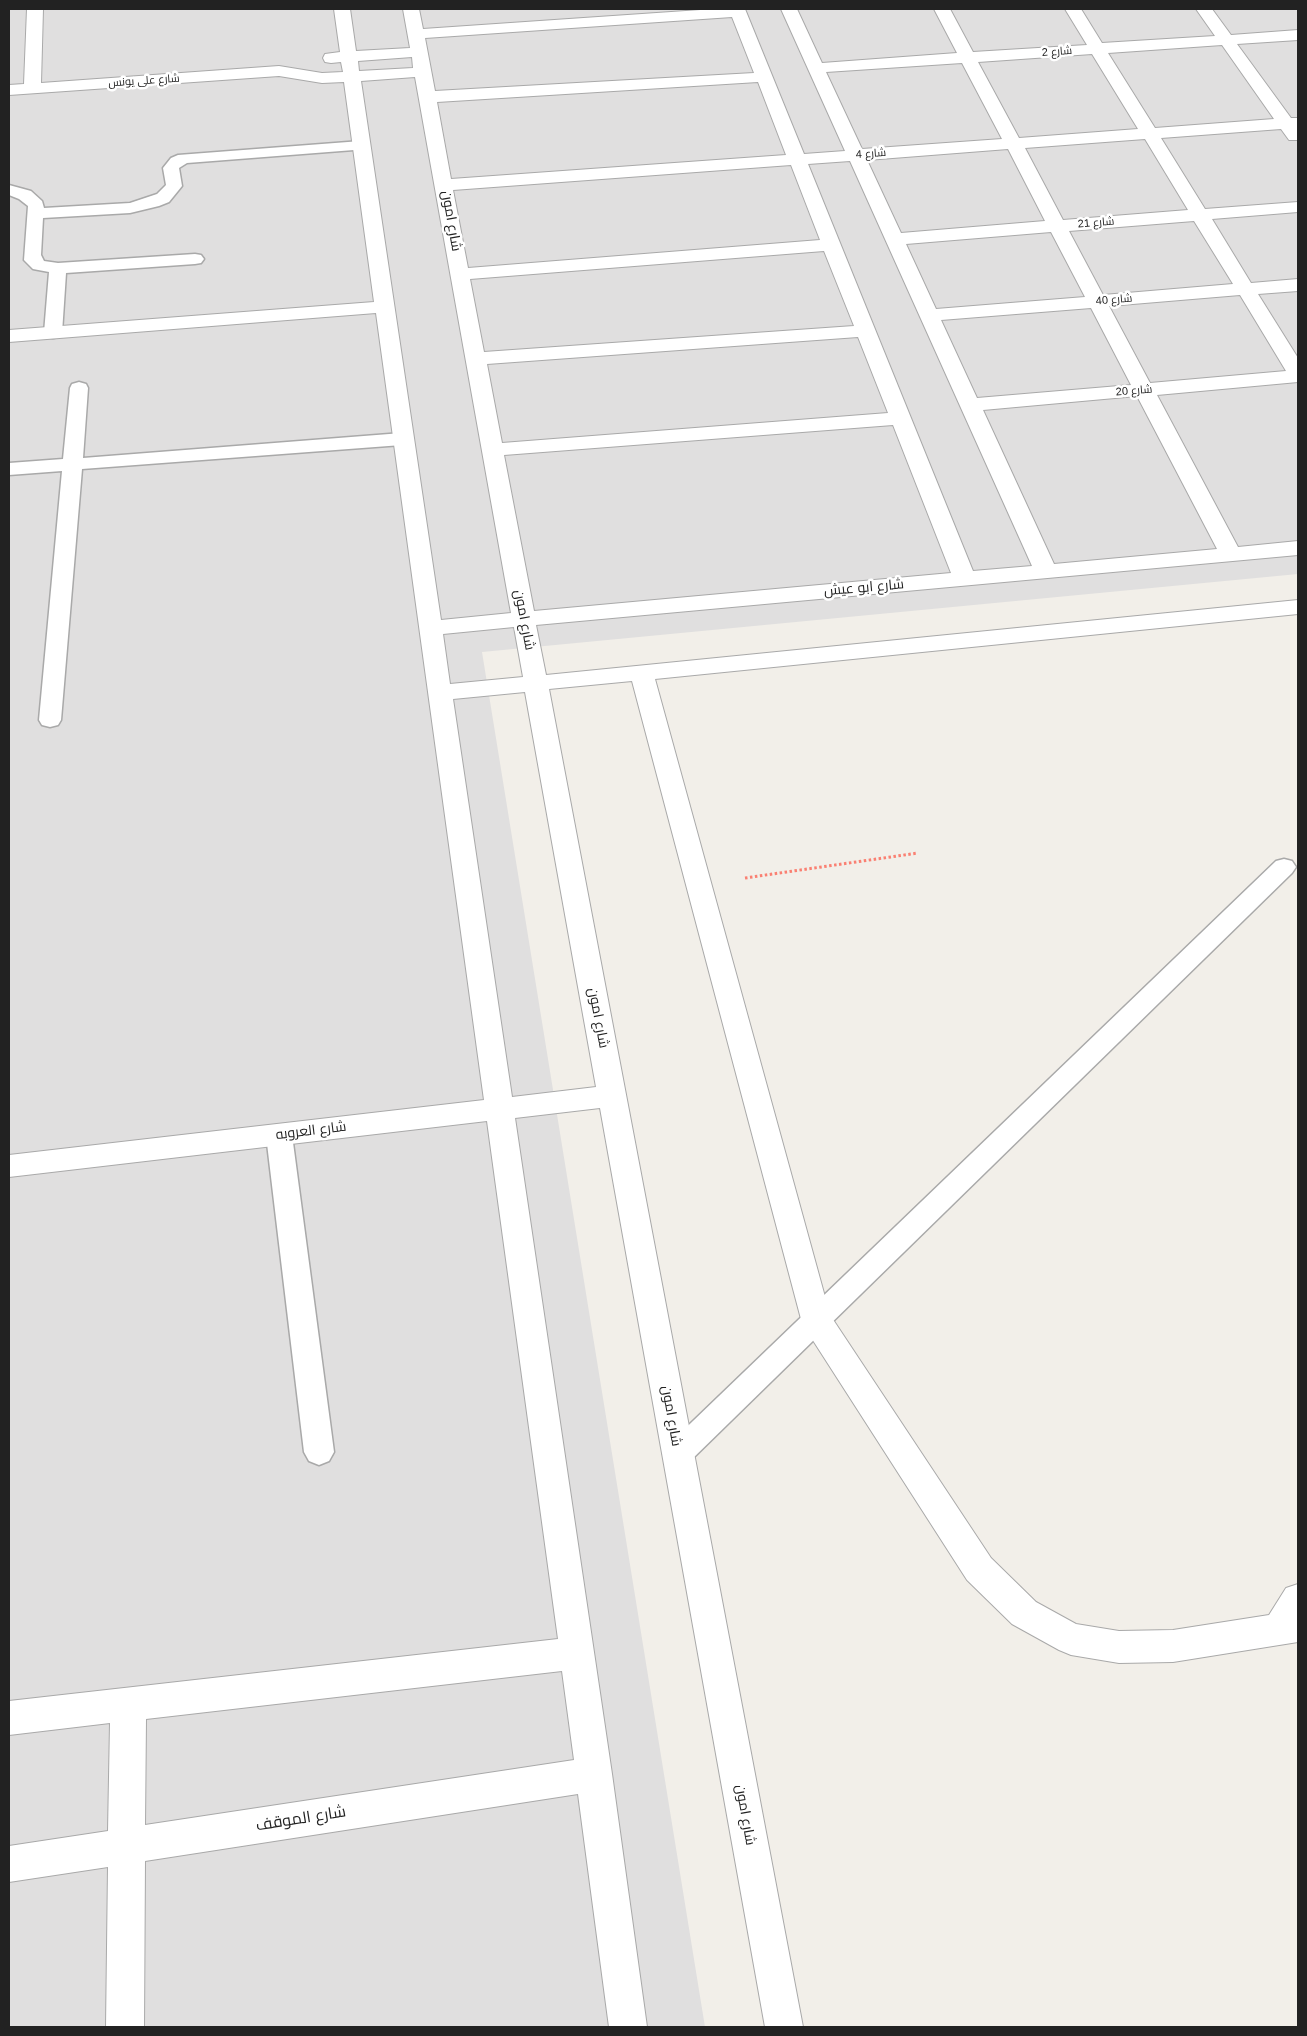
<!DOCTYPE html>
<html>
<head>
<meta charset="utf-8">
<style>
  body { margin:0 }
  #map { position:relative; width:1307px; height:2036px; overflow:hidden; background:#f2efe9; font-family:Helvetica,sans-serif }
  canvas { display:block }
  .frame { position:absolute; inset:0; border:10px solid #222; pointer-events:none }
</style>
</head>
<body>
<div id="map">
<canvas width="1307" height="2036"></canvas>
<div class="frame"></div>
</div>
<script>
const ctx = document.querySelector('canvas').getContext('2d');
ctx.lineJoin = 'round';
function fillPath(path, color) { ctx.fillStyle = color; ctx.fill(path, 'evenodd'); }
const toPath = rows => new Path2D(rows.map(r => 'M' + r).join(''));
function strokePath(path, color, width, dash) { ctx.strokeStyle = color; ctx.lineWidth = width; ctx.lineCap = dash ? 'butt' : 'round'; ctx.setLineDash(dash || []); ctx.stroke(path); }
function write(font, color, halo, rows, align = 'center') {
  ctx.font = font + ' Helvetica,Cairo,sans-serif'; ctx.lineWidth = 5; ctx.setLineDash([]); ctx.textBaseline = 'middle'; ctx.strokeStyle = halo; ctx.fillStyle = color; for (const [text, x, y, turn = 0] of rows) {
    ctx.save(); ctx.translate(x, y); ctx.rotate((+turn || 0) * Math.PI / 180); ctx.textAlign = isNaN(turn) ? turn : align; if (halo) ctx.strokeText(text, 0, 0); ctx.fillText(text, 0, 0); ctx.restore();
  }
}
fillPath(toPath([
  [9,9,1298,9,1298,574,482,652,705,2027,9,2027]
]), '#e0dfdf');
const service = toPath([
  [361,141,367,143,369,146,367,149,187,163,179,168,182,186,169,202,159,206,130,213,43,218,41,255,44,261,58,263,195,254,201,255,204,259,201,263,195,264,66,273,62,333,59,337,53,338,47,337,44,333,49,272,33,269,24,260,28,206,19,199,9,195,9,185,31,191,42,201,44,208,130,203,157,194,166,185,163,168,171,158,178,155,361,141],
  [79,382,86,384,88,388,83,458,402,433,409,435,412,439,409,443,402,445,82,469,61,720,58,725,50,727,42,725,39,720,62,471,9,475,9,463,63,459,70,388,72,384,79,382],
  [1284,859,1292,861,1296,867,1292,873,688,1463,678,1467,668,1463,663,1454,668,1445,1276,861,1284,859],
  [279,1125,288,1128,292,1135,334,1452,329,1461,319,1465,309,1461,304,1452,266,1135,270,1128,279,1125]
]);
const minor = toPath([
  [27,9,43,9,41,83,279,66,322,73,343,72,341,62,331,63,325,62,323,58,325,54,340,52,334,9,350,9,356,51,410,48,403,9,419,9,423,29,715,9,745,9,804,154,845,151,781,9,797,9,822,63,957,53,934,9,950,9,973,52,1087,45,1065,9,1081,9,1102,43,1215,36,1196,9,1212,9,1231,35,1298,30,1298,40,1237,44,1291,118,1298,118,1298,140,1289,140,1281,129,1161,138,1205,209,1298,202,1298,212,1212,219,1251,283,1298,279,1298,291,1258,294,1298,358,1298,382,1157,395,1238,547,1298,541,1298,555,536,625,546,675,1298,600,1298,614,655,679,830,1315,991,1558,1036,1602,1076,1624,1119,1631,1173,1630,1269,1615,1286,1588,1298,1584,1298,1642,1173,1662,1119,1663,1071,1655,1059,1650,1012,1624,967,1580,805,1328,801,1319,632,681,549,689,803,2027,765,2027,600,1108,515,1118,612,1774,647,2027,609,2027,578,1794,145,1861,144,2027,106,2027,108,1867,9,1882,9,1846,108,1831,110,1723,9,1735,9,1701,558,1639,487,1121,9,1177,9,1155,484,1100,376,313,9,342,9,330,374,302,344,82,322,83,279,76,9,95,9,85,24,84,27,9],
  [732,17,754,73,435,91,425,38,732,17],
  [1222,45,1274,119,1155,128,1108,53,1222,45],
  [1092,54,1138,129,1019,138,978,62,1092,54],
  [412,57,413,68,359,71,358,61,412,57],
  [962,63,1002,139,862,149,826,72,962,63],
  [415,77,511,613,441,620,361,81,415,77],
  [758,82,786,155,451,179,437,102,758,82],
  [1145,139,1188,210,1063,220,1025,148,1145,139],
  [1008,149,1045,221,901,233,867,160,1008,149],
  [850,161,885,239,1032,566,973,571,808,164,850,161],
  [791,165,820,240,468,268,453,190,791,165],
  [1194,221,1233,284,1103,295,1069,231,1194,221],
  [1051,232,1085,297,936,309,906,244,1051,232],
  [824,251,854,326,484,352,470,279,824,251],
  [1240,295,1286,371,1150,383,1109,306,1240,295],
  [1091,308,1131,385,977,398,941,320,1091,308],
  [858,337,888,413,502,443,487,364,858,337],
  [1137,396,1217,549,1054,564,983,410,1137,396],
  [893,425,951,573,534,611,504,455,893,425],
  [514,627,523,677,450,684,443,634,514,627],
  [525,692,596,1087,512,1097,453,699,525,692],
  [562,1671,574,1760,145,1825,146,1719,562,1671]
]);
strokePath(service, '#a9a9a9', 3);
strokePath(minor, '#a9a9a9', 2);
strokePath(toPath([
  [745,878,918,853]
]), '#fa8072', 3, [2.5, 2.5]);
fillPath(service, '#fff');
fillPath(minor, '#fff');
write('11px', '#222', '#fff', [
  ["شارع 2",1057,52,-4],
  ["شارع على يونس",144,81,-4],
  ["شارع 4",871,154,-4],
  ["شارع 21",1096,223,-5],
  ["شارع 40",1114,300,-5],
  ["شارع 20",1134,391,-5]
]);
write('14px', '#222', '#fff', [
  ["شارع امون",451,221,80],
  ["شارع ابو عيش",864,588,-5],
  ["شارع امون",524,620,79],
  ["شارع امون",598,1018,79],
  ["شارع العروبه",311,1131,-7],
  ["شارع امون",671,1416,80],
  ["شارع امون",745,1815,80]
]);
write('16px', '#222', '#fff', [
  ["شارع الموقف",301,1819,-9]
]);
</script>
</body>
</html>
